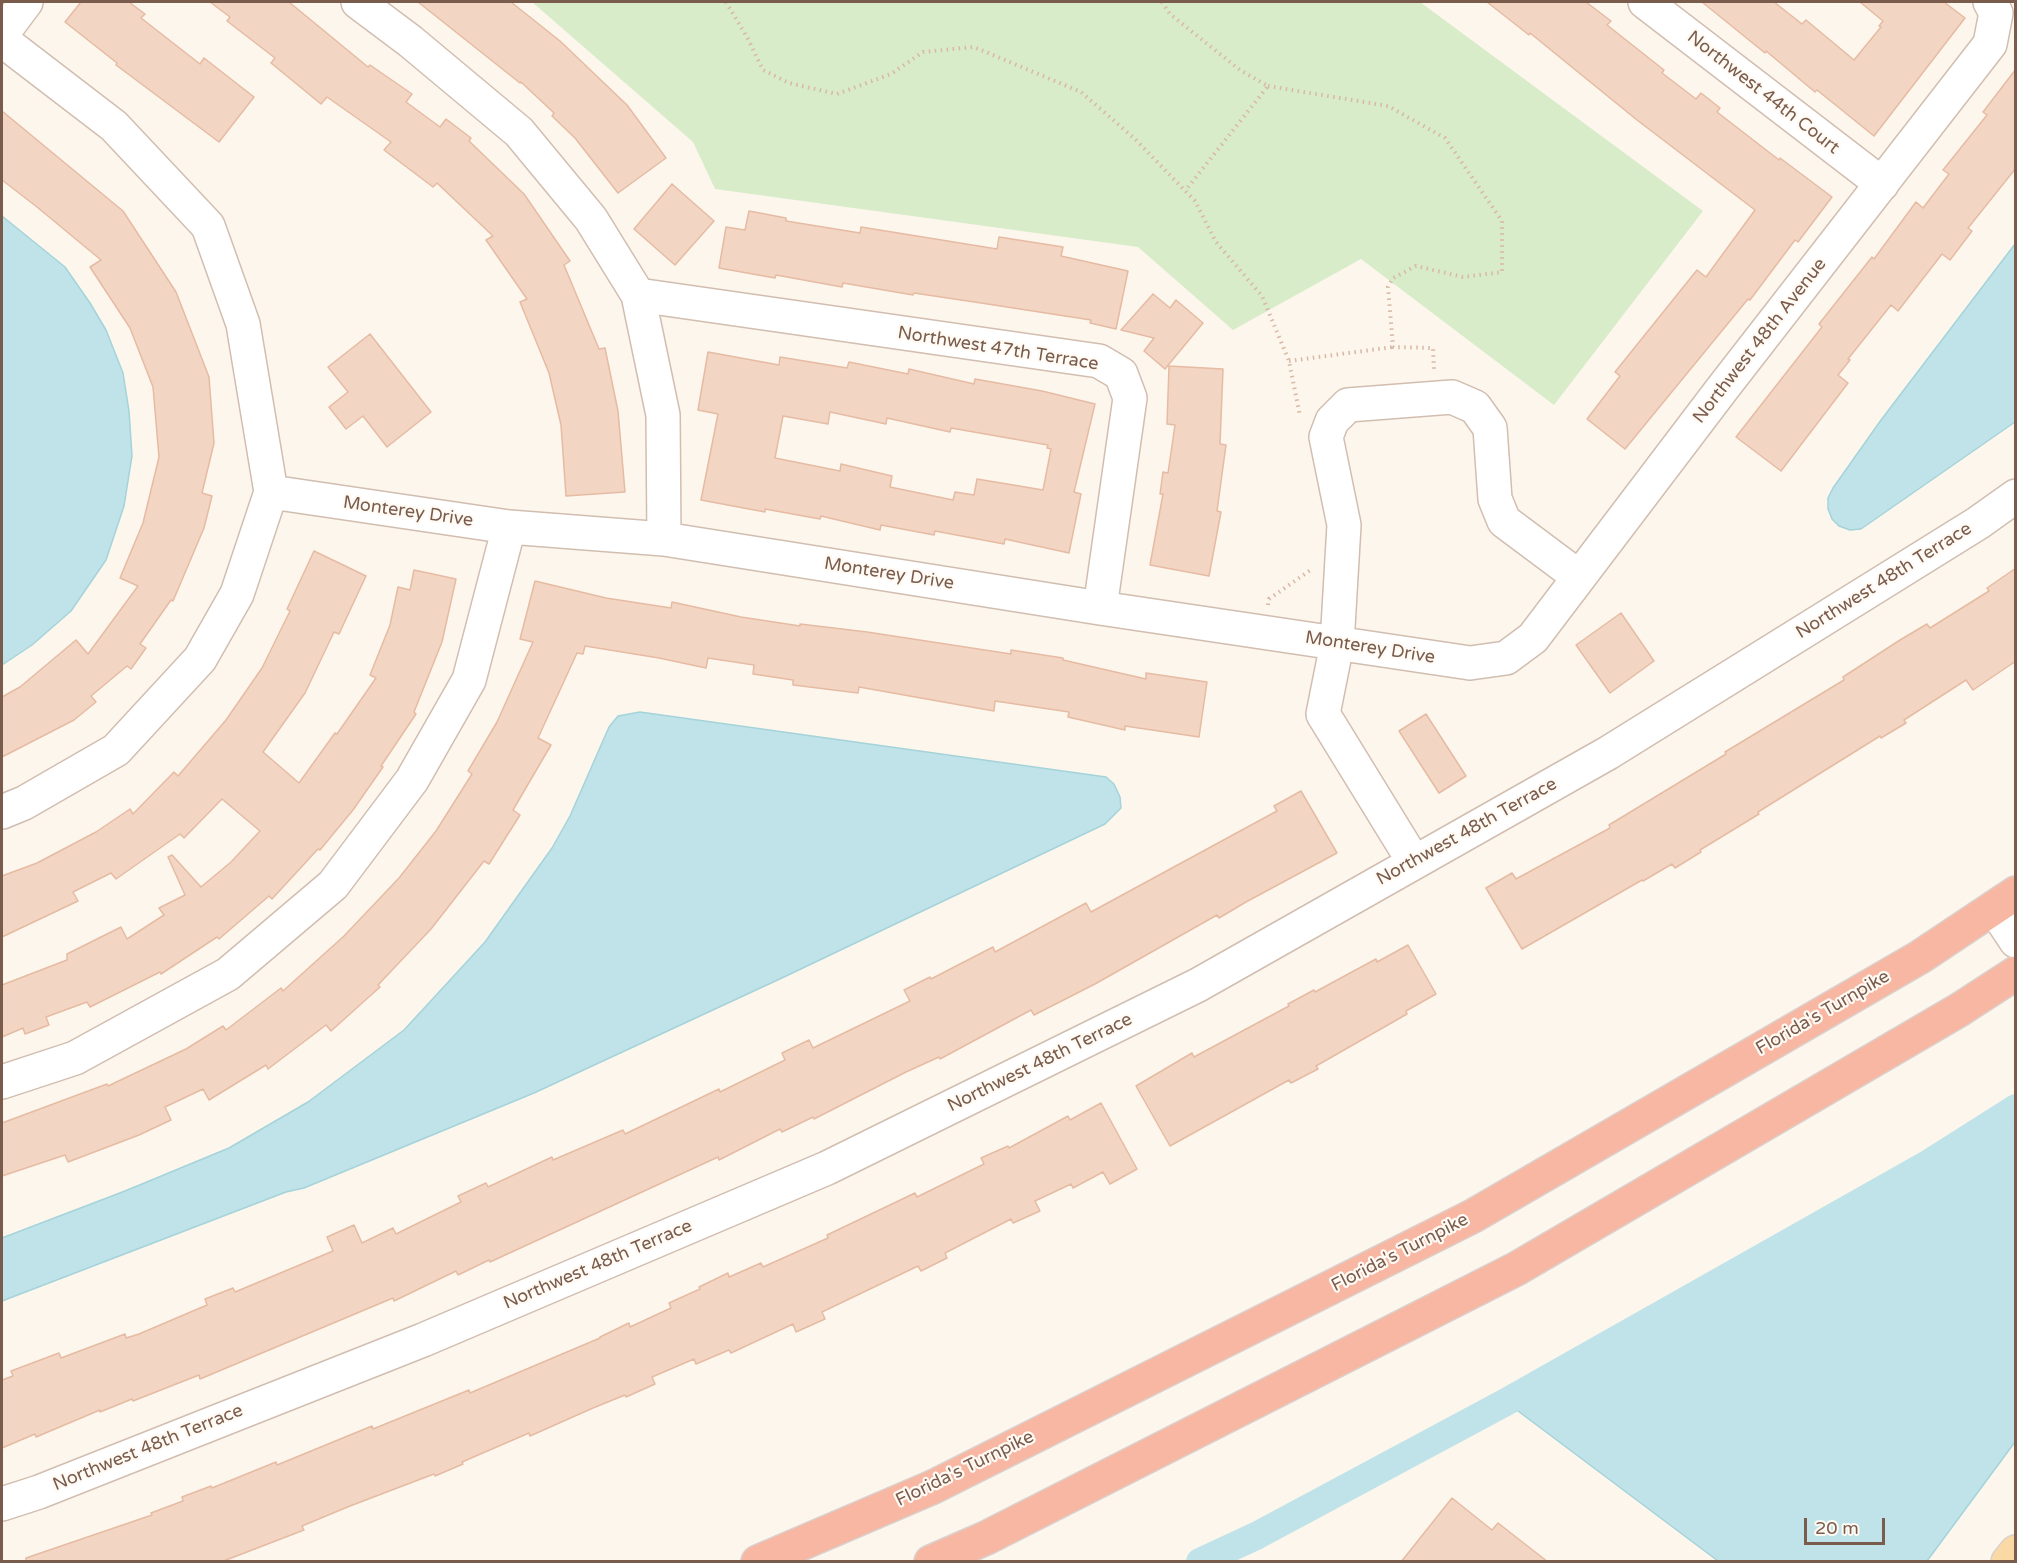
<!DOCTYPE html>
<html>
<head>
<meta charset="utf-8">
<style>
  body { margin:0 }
  #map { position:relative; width:2017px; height:1563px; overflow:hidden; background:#fdf6ec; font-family:"Varela Round",sans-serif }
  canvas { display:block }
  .frame { position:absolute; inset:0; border:3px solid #7a5c4d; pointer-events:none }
  .scale { position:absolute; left:1804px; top:1518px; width:81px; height:27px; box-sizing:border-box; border:3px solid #7a5c4d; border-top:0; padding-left:8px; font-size:18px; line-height:21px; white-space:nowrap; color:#7a5c4d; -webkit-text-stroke:4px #fffaf3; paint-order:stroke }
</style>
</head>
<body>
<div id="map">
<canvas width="2017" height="1563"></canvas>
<div class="frame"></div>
<div class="scale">20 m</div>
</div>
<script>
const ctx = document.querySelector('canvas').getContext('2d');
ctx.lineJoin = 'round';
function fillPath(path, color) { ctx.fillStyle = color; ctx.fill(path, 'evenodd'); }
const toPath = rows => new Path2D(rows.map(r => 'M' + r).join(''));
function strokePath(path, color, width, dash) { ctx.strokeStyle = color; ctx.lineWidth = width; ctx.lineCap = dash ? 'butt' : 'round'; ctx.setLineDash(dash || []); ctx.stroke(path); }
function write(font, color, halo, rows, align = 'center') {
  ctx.font = font + ' "Varela Round",sans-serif'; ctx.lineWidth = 4.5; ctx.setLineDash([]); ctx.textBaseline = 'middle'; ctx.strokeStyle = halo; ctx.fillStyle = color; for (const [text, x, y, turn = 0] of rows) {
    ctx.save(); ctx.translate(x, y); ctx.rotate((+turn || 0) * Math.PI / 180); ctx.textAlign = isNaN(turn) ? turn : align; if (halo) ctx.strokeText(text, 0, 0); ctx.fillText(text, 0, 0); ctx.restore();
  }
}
fillPath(toPath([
  [532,2,1420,2,1703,211,1554,405,1361,259,1233,330,1138,247,715,189,693,142]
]), '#d8ecc9');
const water = toPath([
  [2,216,65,267,90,303,106,330,123,373,129,411,132,456,124,506,106,560,71,611,32,645,2,665,2,216],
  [2015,244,2015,422,1861,529,1850,530,1839,526,1832,519,1828,509,1828,498,1833,488,1881,420,2015,244],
  [640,712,1106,777,1114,784,1120,797,1121,808,1105,824,784,977,534,1093,304,1188,286,1192,2,1301,2,1238,125,1191,229,1148,308,1102,404,1030,485,942,552,848,570,816,609,727,618,716,640,712],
  [2015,1108,2015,1442,1927,1561,1718,1561,1506,1402,1926,1165,2015,1108]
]);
fillPath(water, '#bfe3e8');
strokePath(water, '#a5d3da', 1.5);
strokePath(toPath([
  [1200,1562,1256,1536,1506,1402,1926,1165,2016,1108]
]), '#bfe3e8', 28);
const building = toPath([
  [81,2,129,2,145,14,141,18,200,64,204,58,254,97,219,142,116,65,117,63,65,22,81,2],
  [210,2,289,2,368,67,370,65,412,94,406,102,440,127,446,119,471,138,469,141,524,194,570,261,564,265,599,349,605,348,618,411,625,492,566,496,561,425,549,373,520,302,527,299,486,240,493,236,437,183,433,187,384,150,391,142,327,97,321,104,271,63,275,58,227,21,230,17,210,2],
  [418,2,511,2,560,41,627,105,666,158,618,193,575,138,552,116,554,113,521,82,520,83,418,2],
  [1487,2,1586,2,1611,21,1607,25,1664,70,1662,73,1696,99,1701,93,1720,108,1717,112,1779,160,1780,158,1832,197,1798,242,1795,240,1750,300,1748,299,1625,449,1587,419,1620,376,1615,372,1697,270,1706,277,1755,210,1637,120,1530,33,1529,35,1487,2],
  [1702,2,1774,2,1802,24,1806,20,1854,60,1881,27,1879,26,1883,21,1860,2,1944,2,1965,18,1874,136,1817,90,1815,92,1766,51,1765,53,1702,2],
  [2016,69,2016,168,1968,228,1972,231,1950,260,1942,254,1898,311,1891,305,1848,359,1850,360,1838,375,1848,383,1781,471,1736,437,1822,327,1819,324,1872,257,1874,259,1916,202,1923,208,1949,174,1943,170,1987,115,1983,112,2016,69],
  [2,111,123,211,176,292,209,377,214,443,202,493,212,496,204,528,173,601,171,600,140,644,146,648,131,669,127,666,91,696,96,702,74,720,2,757,2,697,20,687,76,640,88,654,138,586,120,578,143,523,159,457,153,387,130,328,90,267,101,260,37,207,2,180,2,111],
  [672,184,714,221,675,265,634,229,672,184],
  [749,211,786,218,786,221,860,233,861,227,997,249,999,237,1063,247,1061,256,1128,271,1116,329,1090,323,1091,320,981,303,914,293,913,295,843,283,842,287,776,275,775,278,719,268,726,227,745,230,749,211],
  [1153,294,1170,308,1176,300,1203,323,1165,369,1144,351,1154,338,1121,330,1153,294],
  [370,334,431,412,387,447,363,416,346,429,329,407,348,392,328,367,370,334],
  [708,352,779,365,780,357,847,368,849,362,908,374,909,369,974,384,975,379,1042,391,1095,404,1074,492,1081,494,1069,553,1005,539,1004,544,935,531,934,535,881,525,880,530,821,516,820,519,765,509,765,512,701,500,718,414,698,410,708,352],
  [830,412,886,424,887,418,950,432,951,428,1048,445,1047,448,1051,449,1043,490,977,479,974,495,955,492,953,500,890,487,892,476,841,464,840,471,775,458,783,416,828,424,830,412],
  [1169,366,1223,369,1220,444,1226,445,1217,511,1221,512,1209,576,1150,565,1163,494,1160,494,1163,472,1168,473,1175,425,1167,424,1169,366],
  [314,551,366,576,339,634,334,632,305,693,263,752,299,783,335,733,337,734,376,678,370,675,390,625,398,587,410,590,414,570,456,579,442,642,414,712,416,714,381,766,383,767,353,810,320,850,318,849,272,899,269,896,219,939,217,937,161,974,160,972,90,1007,87,1002,46,1017,49,1025,25,1034,23,1028,2,1037,2,985,67,960,67,954,121,927,127,939,164,915,159,908,185,895,168,857,172,855,201,887,231,862,260,831,222,799,184,838,180,834,116,879,111,873,73,892,78,901,2,937,2,876,37,863,96,832,130,809,133,814,174,772,178,776,226,720,262,668,290,611,287,609,314,551],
  [2016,568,2016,661,1973,690,1966,680,1904,720,1906,723,1881,738,1880,736,1758,812,1759,814,1700,850,1701,852,1675,868,1672,864,1643,881,1642,880,1522,949,1486,888,1512,873,1516,879,1610,828,1609,825,1726,754,1725,752,1844,680,1843,677,1900,640,1927,624,1930,628,1989,591,1987,588,2016,568],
  [535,581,606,598,671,608,672,602,741,617,800,626,800,624,867,632,1011,654,1011,650,1063,658,1063,660,1146,679,1146,673,1207,682,1199,737,1125,726,1125,730,1068,717,1069,712,995,701,994,711,859,687,858,693,793,685,793,680,753,674,754,665,708,658,706,668,659,658,585,646,583,654,577,653,538,738,551,745,513,810,520,815,489,864,484,861,431,929,378,985,380,987,331,1031,326,1025,268,1069,266,1065,209,1100,203,1089,165,1107,171,1120,139,1135,68,1162,65,1155,2,1176,2,1123,107,1084,108,1086,186,1049,223,1026,226,1030,281,988,283,991,344,936,399,878,436,831,472,774,468,771,497,722,533,642,520,639,535,581],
  [1621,613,1654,661,1610,693,1576,645,1621,613],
  [1426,714,1466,776,1439,793,1399,731,1426,714],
  [1301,791,1337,853,1246,902,1219,918,1217,915,1095,984,1034,1015,1031,1010,940,1059,939,1057,906,1072,814,1119,813,1117,782,1132,780,1129,719,1160,718,1157,490,1262,489,1260,458,1275,456,1271,394,1301,393,1298,200,1379,199,1375,133,1401,132,1399,100,1412,100,1410,36,1437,35,1434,2,1448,2,1380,13,1376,11,1371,59,1353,61,1358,125,1334,126,1338,139,1334,207,1305,205,1299,233,1288,235,1292,333,1251,327,1237,354,1225,362,1243,393,1228,396,1234,461,1202,458,1196,486,1183,488,1187,552,1157,553,1160,623,1130,625,1134,719,1089,720,1092,785,1060,782,1053,809,1040,813,1048,910,1001,904,990,930,977,931,979,993,947,995,952,1086,903,1091,912,1277,811,1274,806,1301,791],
  [1408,945,1436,994,1406,1011,1407,1014,1316,1066,1318,1069,1291,1083,1289,1080,1170,1146,1136,1086,1192,1053,1194,1057,1289,1006,1288,1004,1314,990,1315,992,1376,959,1377,962,1408,945],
  [1101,1103,1137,1169,1110,1184,1103,1172,1073,1188,1071,1184,1035,1201,1040,1211,1013,1223,1011,1219,945,1253,947,1258,921,1271,918,1266,822,1312,825,1319,796,1332,793,1324,731,1353,729,1350,696,1364,694,1359,652,1377,655,1384,626,1397,625,1395,593,1408,530,1436,529,1433,462,1462,463,1464,435,1476,434,1474,350,1506,302,1526,304,1530,221,1562,26,1562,26,1558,152,1515,151,1513,183,1501,182,1497,211,1486,212,1488,276,1462,277,1465,372,1426,373,1429,469,1390,470,1393,600,1338,600,1337,629,1323,630,1327,671,1308,669,1303,700,1289,699,1287,728,1273,729,1277,761,1263,763,1267,828,1238,827,1235,915,1193,917,1197,984,1164,981,1158,1008,1146,1009,1148,1068,1116,1070,1120,1101,1103],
  [1452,1498,1492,1530,1498,1523,1548,1562,1401,1562,1452,1498]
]);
fillPath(building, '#f3d5c3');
strokePath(building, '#e6bba3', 1.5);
const minor = toPath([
  [358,2,410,41,519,132,591,219,638,295,663,415,664,539],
  [1645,2,1882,184],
  [2,34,26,2],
  [2,40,114,126,208,226,243,324,271,492,237,594,200,659,116,750,24,803,2,812],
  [638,295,1099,361,1121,374,1130,398,1100,608],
  [271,492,509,527,664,539,1100,608,1470,663,1506,658,1533,638,1722,389,1990,44,1996,13,1990,2],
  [1414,862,1323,714,1337,644,1344,525,1326,437,1332,421,1348,405,1452,397,1475,407,1490,428,1495,499,1504,521,1579,577],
  [1994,908,2016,941],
  [2,1082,75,1058,228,974,333,885,412,780,469,680,509,527],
  [2,1504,39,1492,423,1340,827,1168,1198,985,1608,753,1978,523,2016,496]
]);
const major = toPath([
  [2008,1562,2016,1552]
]);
const highway = toPath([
  [758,1562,933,1487,1473,1216,1920,957,2016,893],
  [931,1562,986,1538,1516,1269,1959,1010,2016,973]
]);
strokePath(minor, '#d1beb0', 36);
strokePath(major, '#dad1cd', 36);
strokePath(highway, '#dad1cd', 36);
strokePath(toPath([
  [726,2,748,39,763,70,789,83,837,94,891,74,923,52,974,47,1081,92,1135,139,1195,201,1216,242,1262,296,1289,361,1300,416],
  [1162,2,1170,14,1240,70,1268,86,1185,191],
  [1268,86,1388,106,1445,138,1502,221,1502,272,1463,277,1416,266,1393,278,1388,287,1393,347,1433,348,1434,370],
  [1289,361,1393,347],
  [1268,605,1269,599,1312,569]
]), '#d9b8a5', 4, [1.5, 4.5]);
strokePath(minor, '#fff', 33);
strokePath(major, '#fbd9a5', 33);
strokePath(highway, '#f7b7a3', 33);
write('18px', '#7a5c4d', '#fffaf3', [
  ["Northwest 44th Court",1763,93,38],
  ["Northwest 48th Avenue",1760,341,-52],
  ["Northwest 47th Terrace",998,349,9],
  ["Monterey Drive",408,512,8],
  ["Monterey Drive",889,574,9],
  ["Northwest 48th Terrace",1884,581,-32],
  ["Monterey Drive",1370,648,9],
  ["Northwest 48th Terrace",1467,832,-29],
  ["Florida's Turnpike",1823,1013,-30],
  ["Northwest 48th Terrace",1040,1063,-26],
  ["Florida's Turnpike",1400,1253,-27],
  ["Northwest 48th Terrace",598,1265,-23],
  ["Northwest 48th Terrace",148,1448,-22],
  ["Florida's Turnpike",965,1469,-26]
]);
</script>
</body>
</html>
